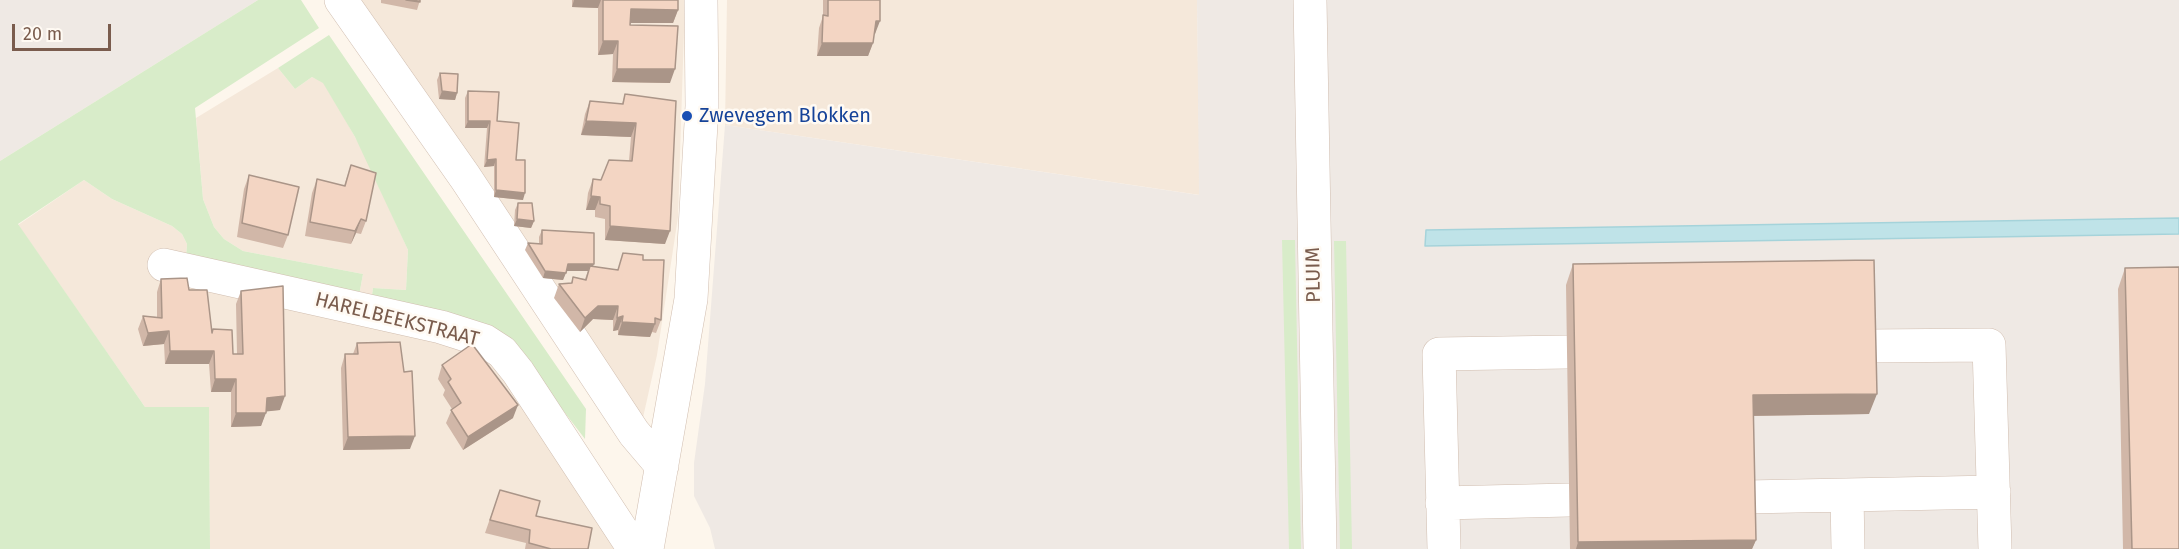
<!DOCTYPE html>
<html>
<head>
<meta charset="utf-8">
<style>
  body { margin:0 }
  #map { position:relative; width:2179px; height:549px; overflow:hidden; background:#fdf6ec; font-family:"Fira Sans",sans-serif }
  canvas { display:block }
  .scale { position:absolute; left:12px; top:24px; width:99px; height:27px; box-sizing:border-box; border:3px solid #7a5c4d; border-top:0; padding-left:8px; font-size:18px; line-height:21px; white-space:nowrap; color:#7a5c4d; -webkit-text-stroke:4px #fffaf3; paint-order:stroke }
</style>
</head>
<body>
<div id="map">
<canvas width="2179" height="549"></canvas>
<div class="scale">20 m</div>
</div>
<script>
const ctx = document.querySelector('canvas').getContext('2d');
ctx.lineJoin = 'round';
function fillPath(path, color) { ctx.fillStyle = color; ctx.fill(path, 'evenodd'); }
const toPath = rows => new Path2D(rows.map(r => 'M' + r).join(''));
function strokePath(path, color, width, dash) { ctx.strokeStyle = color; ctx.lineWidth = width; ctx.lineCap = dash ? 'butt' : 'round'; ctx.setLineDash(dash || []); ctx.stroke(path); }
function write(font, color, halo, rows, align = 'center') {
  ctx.font = font + ' "Fira Sans",sans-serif'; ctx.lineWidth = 5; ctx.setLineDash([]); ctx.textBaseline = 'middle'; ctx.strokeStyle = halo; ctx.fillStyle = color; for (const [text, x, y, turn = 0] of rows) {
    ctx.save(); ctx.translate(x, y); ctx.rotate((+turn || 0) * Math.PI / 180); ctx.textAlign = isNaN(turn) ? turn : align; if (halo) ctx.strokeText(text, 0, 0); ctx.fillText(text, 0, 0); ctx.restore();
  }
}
fillPath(toPath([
  [355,0,685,0,678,217,657,355,640,431],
  [727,0,1197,0,1200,195,725,125],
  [278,68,295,89,312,77,323,82,341,112,365,155,408,250,406,290,373,288,371,303,358,301,363,274,243,251,224,239,214,227,203,199,196,118],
  [84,180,112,199,172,226,182,234,187,244,186,258,469,342,504,371,619,549,210,549,209,408,145,407,18,225]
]), '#f5e8da');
fillPath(toPath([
  [0,0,258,0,0,161],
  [1197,0,2179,0,2179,549,715,549,710,528,694,496,694,463,705,384,725,125,1199,195]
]), '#efe9e4');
fillPath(toPath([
  [258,0,301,0,319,28,195,108,203,199,214,227,224,239,243,251,363,274,358,301,186,258,187,244,182,234,172,226,112,199,84,180,18,224,145,407,209,407,210,549,0,549,0,161],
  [329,35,586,409,585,439,512,344,371,303,373,288,406,290,408,250,355,137,323,83,312,77,295,89,278,68],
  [1282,240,1295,240,1301,549,1289,549],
  [1334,241,1346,241,1352,549,1340,549]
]), '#d8ecc9');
const water = toPath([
  [2179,218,2179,234,1425,246,1426,230,2179,218]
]);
fillPath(water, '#bfe3e8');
strokePath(water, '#a5d3da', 1.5);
const minor = toPath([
  [341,0,465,177,634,433,662,466],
  [1310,0,1320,549],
  [164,265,441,327,485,341,502,352,518,372,634,549],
  [1868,346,1989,345,1995,549],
  [1847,495,1848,549],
  [1747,497,1994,492],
  [1442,503,1569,500],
  [647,549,691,299,702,106,701,0],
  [1444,549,1439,354,1567,352]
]);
strokePath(minor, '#d1beb0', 34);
strokePath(minor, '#fff', 33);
fillPath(toPath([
  [381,0,420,0,417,10,381,3],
  [572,0,678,0,678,10,673,23,631,23,630,25,670,83,612,82,613,54,598,55,598,8,572,7],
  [822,0,880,0,875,34,874,34,873,43,868,56,817,56,819,28,823,16,823,0],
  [440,73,457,93,455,100,439,99,437,80],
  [468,91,497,121,516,160,523,200,494,197,494,166,484,167,487,128,465,128,465,98],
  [625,94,676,101,665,244,605,240,605,219,595,217,595,210,586,210,588,193,593,179,601,180,629,161,631,137,581,135,585,114,590,101,622,104],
  [351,165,366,221,361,234,356,233,351,244,305,236,312,193,317,179,344,186],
  [249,175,288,235,283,248,237,237,244,189],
  [518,203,534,221,531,228,514,226,515,210],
  [542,230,593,267,618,270,643,260,661,320,656,333,652,332,650,337,618,335,618,330,613,331,613,320,593,319,580,332,554,298,559,284,571,283,573,277,585,279,588,271,566,271,563,280,543,278,525,250,528,243,539,244,539,237],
  [1573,264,1869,414,1753,416,1756,540,1752,549,1570,549,1566,285],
  [2125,268,2179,549,2123,549,2118,289],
  [161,279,189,290,212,331,233,354,237,354,236,304,241,291,280,410,266,411,261,426,231,427,231,392,211,392,209,364,165,364,164,344,143,346,138,329,143,316,157,317,157,292],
  [357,343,410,449,343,450,341,368,345,354,353,354],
  [442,365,513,418,463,450,446,423,452,409,443,395,445,390,438,379],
  [500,490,536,516,588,549,525,549,526,543,485,533]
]), '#d1b7a8');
fillPath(toPath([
  [574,0,601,0,598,8,572,7],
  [631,9,678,10,673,23,626,23],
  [876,21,880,21,875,34,871,34],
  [603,41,618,41,613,54,598,55],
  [822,43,873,43,868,56,817,56],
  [617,69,675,69,670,83,612,82],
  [442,91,457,93,455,100,439,99],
  [468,121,490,121,487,128,465,128],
  [586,121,636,123,631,137,581,135],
  [496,159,494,166,484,167,487,160],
  [496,190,525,193,523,200,494,197],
  [591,196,600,197,595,210,586,210],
  [361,219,356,233,351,244,355,231],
  [517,219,534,221,531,228,514,226],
  [610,226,670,231,665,244,605,240],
  [568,264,594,264,591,271,590,266,588,271,565,271],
  [545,271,566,273,563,280,543,278],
  [598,306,618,306,613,320,593,319,580,332,585,318],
  [623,316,618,330,613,331,617,318],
  [622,322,655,324,650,337,618,335],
  [169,331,164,344,143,346,148,333],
  [170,351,214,351,209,364,165,364],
  [215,379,236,379,231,392,211,392],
  [1877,394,1869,414,1745,416,1753,395],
  [285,396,280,410,262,412,267,398],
  [518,405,513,418,463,450,468,437],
  [236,413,266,413,261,426,231,427],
  [415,436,410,449,343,450,348,437],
  [1756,540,1752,549,1576,549,1578,542]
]), '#aa9588');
const building = toPath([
  [406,0,420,0,420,2,406,0],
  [603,0,678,0,678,10,631,9,630,25,678,26,675,69,617,69,618,41,603,41,603,0],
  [828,0,880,0,880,21,876,21,873,43,822,43,823,15,828,16,828,0],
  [440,73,458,74,457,93,442,91,440,73],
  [468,91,499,92,497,121,519,123,516,160,525,160,525,193,496,190,496,159,487,160,490,121,468,121,468,91],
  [625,94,676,101,670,231,610,226,610,206,600,204,600,197,591,196,593,179,601,180,609,160,632,161,636,123,586,121,590,101,623,104,625,94],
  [351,165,376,173,366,221,361,219,355,231,310,222,317,179,345,186,351,165],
  [249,175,299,187,288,235,242,223,249,175],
  [518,203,532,203,534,221,517,219,518,203],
  [542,230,594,233,594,264,568,264,566,273,545,271,528,243,542,244,542,230],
  [623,253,643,255,643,260,664,260,661,320,655,318,655,324,622,322,623,316,617,318,618,306,598,306,585,318,559,284,572,283,573,277,586,280,590,266,618,270,623,253],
  [1874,260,1877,394,1753,395,1756,540,1578,542,1573,264,1874,260],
  [2179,267,2179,549,2132,549,2125,268,2179,267],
  [187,278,189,290,207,290,212,333,213,329,232,330,233,354,243,354,241,291,283,286,285,396,267,398,266,413,236,413,236,379,215,379,214,351,170,351,169,331,148,333,143,316,162,318,161,279,187,278],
  [400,342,404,372,412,371,415,436,348,437,345,354,358,354,357,343,400,342],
  [472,344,518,405,468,437,451,410,461,403,448,382,451,379,442,365,472,344],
  [500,490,540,501,536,516,592,528,588,549,551,549,529,543,530,530,490,520,500,490]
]);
fillPath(building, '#f3d5c3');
strokePath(building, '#aa9588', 1.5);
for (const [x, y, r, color] of [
  [687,116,6,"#1a4fb4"]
]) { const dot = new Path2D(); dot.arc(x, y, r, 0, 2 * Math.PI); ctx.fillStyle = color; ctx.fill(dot); strokePath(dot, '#fffaf3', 2); }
write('20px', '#164399', '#fffaf3', [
  ["Zwevegem Blokken",699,116]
], 'left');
write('20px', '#7a5c4d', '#fffaf3', [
  ["PLUIM",1314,275,-91],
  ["HARELBEEKSTRAAT",397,320,14]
]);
</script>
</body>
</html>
